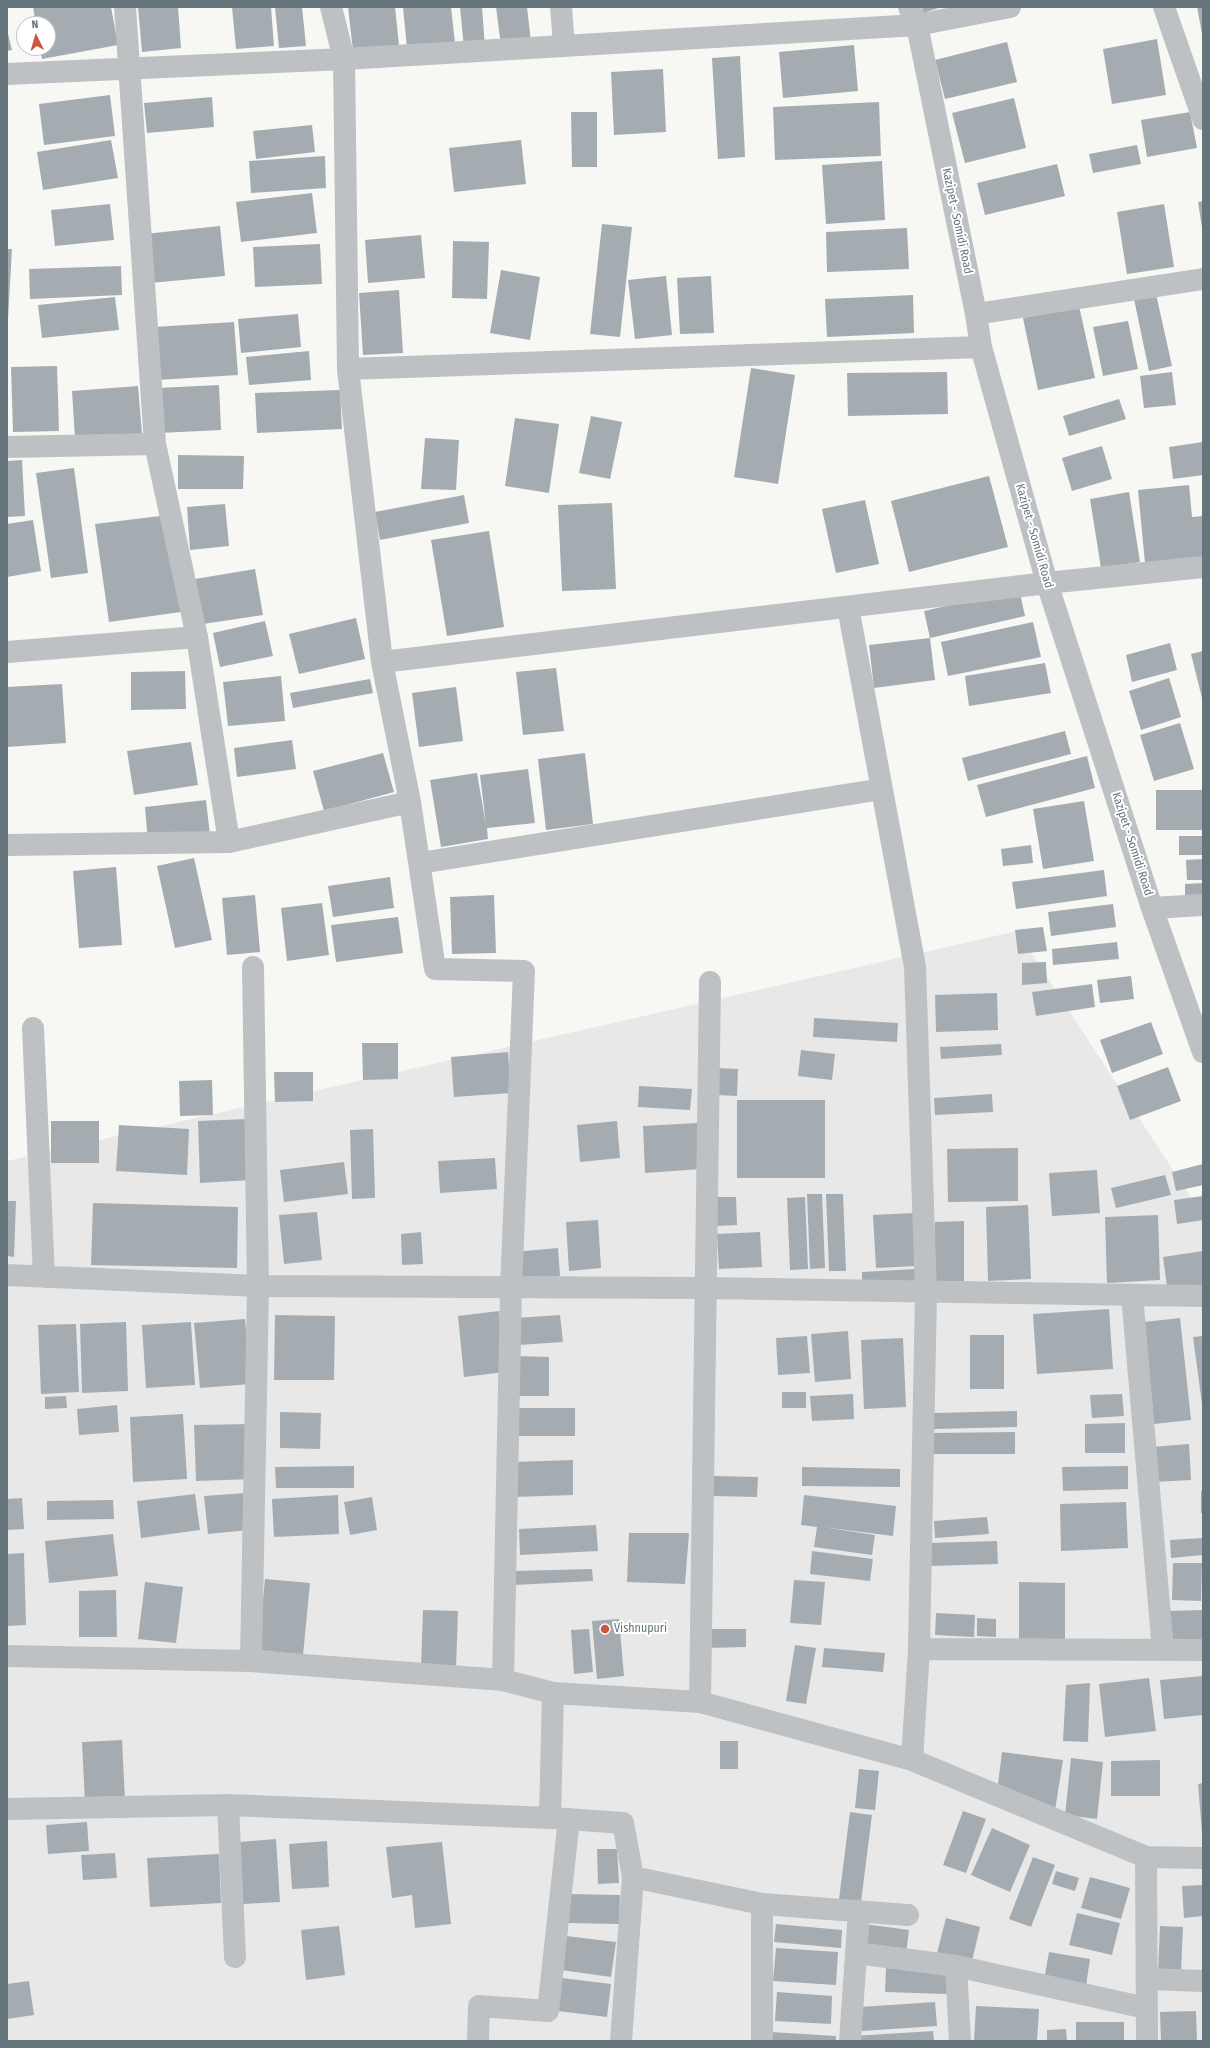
<!DOCTYPE html>
<html>
<head>
<meta charset="utf-8">
<style>
  body { margin:0 }
  #map { position:relative; width:1210px; height:2048px; overflow:hidden; background:#f7f7f4; font-family:"Fira Sans Condensed",sans-serif }
  canvas { display:block }
  .frame { position:absolute; inset:0; border:8px solid #66747c; pointer-events:none }
  .north { position:absolute; left:16px; top:16px; width:40px; height:40px; box-sizing:border-box; background:#fff; border:1px solid #c2c7cb; border-radius:50%; rotate:355deg; font-size:11px; font-weight:700; line-height:16px; text-align:center; color:#66747c }
  .north::after { content:''; display:block; margin:auto; width:14px; height:18px; background:#ce543d; clip-path:polygon(50% 0,100% 100%,50% 72%,0 100%) }
</style>
</head>
<body>
<div id="map">
<canvas width="1210" height="2048"></canvas>
<div class="frame"></div>
<div class="north">N</div>
</div>
<script>
const ctx = document.querySelector('canvas').getContext('2d');
ctx.lineJoin = 'round';
function fillPath(path, color) { ctx.fillStyle = color; ctx.fill(path, 'evenodd'); }
const toPath = rows => new Path2D(rows.map(r => 'M' + r).join(''));
function strokePath(path, color, width, dash) { ctx.strokeStyle = color; ctx.lineWidth = width; ctx.lineCap = dash ? 'butt' : 'round'; ctx.setLineDash(dash || []); ctx.stroke(path); }
function write(font, color, halo, rows, align = 'center') {
  ctx.font = font + ' "Fira Sans Condensed",sans-serif'; ctx.lineWidth = 4; ctx.setLineDash([]); ctx.textBaseline = 'middle'; ctx.strokeStyle = halo; ctx.fillStyle = color; for (const [text, x, y, turn = 0] of rows) {
    ctx.save(); ctx.translate(x, y); ctx.rotate((+turn || 0) * Math.PI / 180); ctx.textAlign = isNaN(turn) ? turn : align; if (halo) ctx.strokeText(text, 0, 0); ctx.fillText(text, 0, 0); ctx.restore();
  }
}
fillPath(toPath([
  [1017,931,1203,1216,1203,2041,7,2041,7,1161]
]), '#e8e8e8');
fillPath(toPath([
  [33,7,111,7,118,45,42,59,40,48,48,48,48,24,36,24],
  [138,7,178,7,181,48,142,52],
  [232,7,271,7,274,46,236,49],
  [275,7,302,7,306,46,279,48],
  [348,7,395,7,399,45,353,51],
  [403,7,451,7,455,43,407,48],
  [460,7,482,7,485,47,464,48],
  [496,7,527,7,531,42,501,46],
  [922,7,942,7,923,13],
  [1197,7,1203,7,1203,34,1202,34],
  [7,30,12,50,7,51],
  [1157,39,1166,95,1112,104,1103,49],
  [1007,42,1017,82,945,99,935,60],
  [854,45,858,91,783,98,779,52],
  [740,56,745,157,718,159,712,58],
  [663,69,666,132,614,135,611,72],
  [110,95,115,136,44,145,39,104],
  [212,97,214,127,147,133,144,103],
  [1014,98,1026,148,965,163,952,113],
  [879,102,881,156,775,160,773,107],
  [571,112,597,112,597,167,572,167],
  [1190,112,1197,148,1147,157,1141,120],
  [312,125,315,152,256,159,253,131],
  [111,140,118,178,43,190,37,152],
  [521,140,526,184,454,192,449,148],
  [1137,145,1141,164,1093,173,1089,154],
  [325,156,326,188,251,193,249,161],
  [882,161,885,220,826,224,822,165],
  [1057,164,1065,196,985,215,977,183],
  [312,193,317,233,241,242,236,202],
  [1203,201,1203,228,1202,228,1198,202],
  [110,204,114,240,55,246,51,210],
  [1164,204,1174,267,1127,274,1117,212],
  [602,224,632,227,620,337,590,334],
  [220,226,225,276,150,283,145,234],
  [907,228,909,269,827,272,826,232],
  [421,235,425,278,368,283,365,240],
  [453,241,489,242,487,299,452,298],
  [320,244,322,284,255,287,253,247],
  [7,249,12,249,8,319,7,319],
  [121,266,122,295,30,299,29,269],
  [501,270,540,277,530,340,490,333],
  [666,276,672,335,635,339,628,280],
  [711,276,714,333,680,334,677,278],
  [399,290,403,353,363,355,359,293],
  [1156,294,1172,366,1149,371,1134,299],
  [913,295,914,333,827,337,825,299],
  [115,297,119,330,42,338,38,305],
  [1079,306,1095,378,1038,390,1023,318],
  [298,314,301,347,241,353,238,319],
  [1128,321,1138,369,1103,376,1093,327],
  [234,322,238,375,157,380,154,327],
  [309,351,311,380,249,385,246,357],
  [57,366,59,431,13,432,11,367],
  [751,368,795,375,778,484,734,477],
  [947,372,948,414,848,416,847,373],
  [1172,372,1176,405,1144,408,1140,376],
  [219,385,221,430,159,433,157,388],
  [138,386,142,434,75,438,72,391],
  [340,390,342,429,257,433,255,393],
  [1119,399,1126,419,1069,436,1063,416],
  [591,416,622,422,610,479,579,473],
  [515,418,559,424,549,493,505,486],
  [425,438,459,440,456,490,421,489],
  [1203,442,1203,475,1173,479,1169,447],
  [1102,446,1112,479,1072,491,1062,458],
  [178,455,244,456,243,489,178,489],
  [22,460,25,516,7,517,7,461],
  [74,468,88,573,51,578,36,473],
  [989,476,1008,547,909,572,891,501],
  [1189,485,1192,517,1203,516,1203,557,1145,563,1138,490],
  [1129,492,1140,562,1101,568,1090,499],
  [464,495,469,523,380,540,375,512],
  [865,500,879,564,836,573,822,509],
  [612,503,616,589,562,591,558,505],
  [225,504,229,546,190,550,187,507],
  [168,515,181,612,109,622,95,524],
  [33,520,41,571,7,577,7,524],
  [489,531,504,627,447,636,431,540],
  [255,569,263,615,203,624,195,579],
  [1019,589,1025,616,930,638,924,611],
  [356,618,365,659,299,674,289,634],
  [265,621,273,656,220,667,213,633],
  [1033,622,1041,657,948,676,941,642],
  [930,638,935,680,874,688,869,645],
  [1170,643,1177,670,1132,682,1126,655],
  [1203,651,1203,698,1202,698,1191,654],
  [1045,663,1051,693,969,706,965,676],
  [556,668,564,731,523,735,516,672],
  [185,671,186,709,131,710,131,672],
  [281,676,285,721,228,726,223,682],
  [1169,678,1181,717,1141,730,1129,691],
  [370,679,373,693,293,708,290,693],
  [62,684,66,743,7,747,7,687],
  [456,687,463,741,419,747,412,693],
  [1180,723,1194,769,1154,781,1140,735],
  [1065,731,1071,754,968,781,962,758],
  [292,740,296,769,237,777,234,748],
  [191,742,198,785,134,795,127,751],
  [383,753,394,792,324,811,313,771],
  [585,753,593,824,546,830,538,759],
  [1087,756,1095,788,986,817,977,785],
  [528,769,535,823,487,828,488,839,441,847,430,780,477,773,486,825,480,775],
  [1156,790,1203,790,1203,830,1156,830],
  [206,800,210,835,148,842,145,807],
  [1084,801,1094,861,1043,869,1033,809],
  [1179,836,1203,836,1203,855,1179,855],
  [1031,845,1033,863,1003,866,1001,849],
  [194,858,212,940,175,948,157,866],
  [1203,859,1203,880,1187,880,1186,860],
  [116,867,122,945,79,948,73,871],
  [1104,870,1107,896,1016,909,1012,882],
  [390,877,394,908,333,917,328,886],
  [1203,883,1203,900,1185,901,1185,884],
  [255,895,260,952,227,955,222,898],
  [494,895,496,953,452,954,450,897],
  [322,903,329,955,287,961,281,908],
  [1113,904,1116,927,1051,936,1048,912],
  [398,917,403,953,336,962,331,925],
  [1043,927,1047,951,1018,954,1015,930],
  [1117,942,1119,959,1053,965,1052,949],
  [1046,962,1047,983,1022,985,1022,963],
  [1131,976,1134,999,1100,1003,1097,980],
  [1092,984,1095,1007,1036,1016,1032,992],
  [997,993,998,1030,936,1032,935,995],
  [814,1018,898,1023,897,1042,813,1037],
  [1151,1022,1163,1054,1112,1073,1100,1040],
  [362,1043,398,1043,398,1079,363,1080],
  [1001,1044,1002,1055,941,1059,940,1047],
  [801,1050,835,1054,832,1080,798,1076],
  [508,1052,511,1093,454,1097,451,1057],
  [1168,1067,1181,1101,1130,1120,1117,1086],
  [717,1068,738,1069,737,1096,717,1095],
  [274,1072,313,1072,313,1101,275,1102],
  [212,1080,213,1115,180,1116,179,1081],
  [639,1086,692,1089,690,1110,638,1107],
  [992,1094,993,1112,935,1115,934,1098],
  [737,1100,825,1100,825,1178,737,1178],
  [248,1119,251,1180,200,1183,198,1121],
  [51,1121,99,1121,99,1163,51,1163],
  [617,1121,620,1158,580,1162,577,1125],
  [698,1123,701,1169,645,1173,643,1126],
  [119,1125,189,1129,187,1175,116,1171],
  [373,1129,375,1198,352,1199,350,1130],
  [1018,1148,1018,1201,948,1202,947,1149],
  [495,1158,497,1189,440,1193,438,1161],
  [344,1162,348,1194,284,1202,280,1170],
  [1203,1164,1203,1185,1176,1191,1172,1172],
  [1097,1170,1100,1213,1052,1216,1049,1173],
  [1165,1175,1171,1195,1116,1208,1111,1188],
  [807,1194,822,1194,825,1268,810,1269],
  [826,1194,843,1194,846,1271,829,1271],
  [1203,1196,1203,1220,1177,1224,1174,1200],
  [715,1197,736,1197,737,1225,717,1226],
  [805,1197,808,1269,790,1270,787,1198],
  [7,1201,16,1201,14,1257,7,1256],
  [93,1203,238,1207,237,1268,91,1265],
  [1028,1205,1031,1279,988,1281,986,1207],
  [317,1212,322,1260,284,1264,279,1215],
  [914,1213,916,1266,876,1268,873,1215],
  [1158,1215,1160,1280,1107,1283,1105,1217],
  [598,1220,601,1268,569,1271,566,1222],
  [964,1221,964,1281,935,1281,935,1222],
  [421,1232,423,1264,402,1265,401,1234],
  [760,1232,762,1267,719,1269,717,1234],
  [558,1248,560,1276,516,1280,514,1252],
  [1203,1251,1203,1289,1168,1293,1163,1257],
  [915,1269,916,1283,862,1286,862,1272],
  [1109,1309,1113,1369,1037,1374,1033,1314],
  [499,1311,505,1372,464,1377,458,1316],
  [275,1315,335,1316,334,1380,274,1380],
  [560,1315,563,1342,518,1345,516,1318],
  [1180,1318,1191,1420,1154,1424,1144,1322],
  [245,1319,251,1384,200,1388,194,1323],
  [126,1322,128,1391,82,1393,80,1324],
  [191,1322,195,1385,146,1388,142,1325],
  [76,1324,79,1392,41,1394,38,1325],
  [848,1331,851,1379,815,1382,811,1334],
  [970,1335,1004,1335,1004,1389,970,1389],
  [807,1336,810,1373,778,1375,776,1338],
  [1203,1336,1203,1404,1202,1404,1193,1337],
  [903,1338,906,1407,864,1409,861,1340],
  [517,1356,549,1357,549,1396,516,1396],
  [782,1392,806,1392,806,1408,782,1408],
  [853,1394,854,1419,812,1421,810,1396],
  [1122,1394,1124,1416,1092,1418,1090,1395],
  [66,1396,67,1408,45,1409,45,1397],
  [117,1405,119,1432,79,1435,77,1409],
  [518,1408,575,1408,575,1436,518,1436],
  [1017,1411,1017,1427,934,1429,934,1413],
  [280,1412,321,1413,320,1449,280,1448],
  [183,1414,187,1479,133,1482,130,1417],
  [1125,1423,1125,1453,1085,1453,1085,1424],
  [251,1424,253,1479,196,1481,194,1425],
  [1015,1432,1015,1454,933,1454,933,1433],
  [1189,1444,1191,1480,1154,1482,1151,1447],
  [573,1460,573,1495,514,1497,513,1462],
  [354,1466,354,1488,276,1488,275,1467],
  [1128,1466,1128,1489,1063,1491,1062,1467],
  [802,1467,900,1469,900,1487,802,1486],
  [712,1476,758,1477,757,1497,712,1496],
  [1201,1491,1203,1491,1203,1513,1201,1513],
  [246,1493,249,1530,208,1534,204,1496],
  [195,1494,200,1530,141,1538,137,1501],
  [338,1495,339,1534,274,1537,272,1499],
  [804,1495,896,1506,893,1536,822,1527,875,1535,872,1555,814,1547,817,1527,801,1525],
  [372,1497,377,1530,350,1535,344,1502],
  [22,1498,24,1529,7,1530,7,1499],
  [113,1500,114,1519,47,1520,47,1501],
  [1126,1502,1128,1548,1061,1551,1060,1504],
  [987,1517,989,1534,935,1538,934,1521],
  [596,1525,598,1551,520,1555,519,1529],
  [629,1533,689,1533,685,1584,627,1582],
  [113,1534,118,1576,49,1583,45,1541],
  [1203,1538,1203,1555,1171,1558,1170,1540],
  [997,1541,998,1564,930,1566,929,1543],
  [812,1551,873,1559,870,1581,810,1574],
  [24,1553,26,1625,7,1626,7,1554],
  [1173,1563,1202,1563,1201,1601,1172,1600],
  [592,1569,593,1581,514,1585,514,1571],
  [265,1579,310,1583,303,1655,258,1650],
  [794,1580,825,1582,821,1625,790,1623],
  [145,1582,183,1587,176,1643,138,1639],
  [1019,1582,1065,1583,1065,1642,1019,1642],
  [116,1590,117,1637,79,1637,79,1591],
  [423,1610,458,1611,456,1669,421,1667],
  [1203,1610,1203,1646,1169,1647,1168,1611],
  [936,1613,975,1615,974,1637,935,1635],
  [977,1618,996,1619,996,1637,977,1636],
  [619,1619,624,1676,597,1679,592,1621],
  [589,1629,593,1672,574,1674,571,1630],
  [704,1629,746,1629,746,1647,705,1648],
  [795,1645,816,1648,806,1704,786,1701],
  [824,1648,885,1653,883,1672,822,1667],
  [1203,1676,1203,1715,1164,1719,1160,1680],
  [1149,1678,1156,1731,1105,1737,1099,1684],
  [1090,1683,1088,1742,1063,1741,1066,1685],
  [122,1740,125,1801,85,1803,82,1742],
  [720,1741,738,1741,738,1769,720,1769],
  [1002,1752,1063,1760,1055,1810,998,1784],
  [1071,1758,1103,1762,1097,1819,1065,1815],
  [1160,1760,1160,1796,1111,1796,1111,1761],
  [859,1769,879,1771,875,1810,855,1808],
  [1203,1783,1203,1833,1202,1833,1198,1784],
  [963,1811,986,1819,966,1873,943,1865],
  [850,1812,872,1815,861,1902,839,1899],
  [87,1822,89,1851,48,1854,46,1825],
  [992,1828,1030,1845,1010,1892,971,1875],
  [276,1839,280,1902,243,1904,239,1842],
  [327,1841,329,1887,292,1889,289,1844],
  [442,1842,451,1924,415,1928,412,1895,392,1898,386,1847],
  [597,1849,617,1849,619,1883,598,1884],
  [115,1853,117,1878,83,1880,81,1855],
  [219,1854,221,1903,150,1907,147,1858],
  [1033,1857,1055,1865,1031,1927,1009,1919],
  [1056,1871,1079,1878,1075,1891,1052,1884],
  [1090,1877,1130,1888,1121,1919,1081,1908],
  [1203,1885,1203,1916,1184,1918,1182,1886],
  [569,1894,620,1895,619,1924,568,1923],
  [1077,1913,1120,1923,1112,1955,1069,1945],
  [946,1918,980,1927,972,1961,937,1953],
  [776,1924,842,1930,841,1948,774,1942],
  [864,1924,909,1930,906,1953,861,1947],
  [339,1926,345,1975,306,1980,301,1930],
  [1160,1926,1183,1927,1181,1972,1158,1972],
  [566,1936,616,1942,611,1977,561,1970],
  [776,1948,838,1952,836,1985,773,1981],
  [1049,1952,1090,1959,1086,1986,1044,1980],
  [886,1968,948,1971,947,1994,885,1992],
  [562,1978,611,1984,607,2017,558,2011],
  [29,1981,34,2015,7,2019,7,1984],
  [777,1992,832,1996,831,2024,775,2021],
  [935,2002,937,2026,862,2031,860,2007],
  [976,2006,1039,2009,1037,2041,974,2041],
  [1196,2011,1197,2041,1161,2041,1160,2012],
  [1076,2022,1124,2022,1124,2041,1076,2041],
  [1066,2029,1067,2041,1047,2041,1047,2030],
  [933,2031,934,2041,853,2041,853,2036],
  [771,2032,836,2036,836,2041,771,2041]
]), '#a5acb1');
strokePath(toPath([
  [125,7,155,444,197,637,229,842],
  [331,7,344,59,348,369,382,662,410,802,435,969,524,971,511,1289,503,1680],
  [561,7,564,45],
  [909,7,917,25,976,314,981,347,1047,583,1152,908,1203,1052],
  [1164,7,1203,119],
  [7,74,344,59,917,25,1010,7],
  [976,314,1203,279],
  [348,369,981,347],
  [7,447,155,444],
  [848,607,915,967,926,1293,919,1649,912,1760],
  [7,652,197,637],
  [382,662,1047,583,1203,567],
  [7,845,229,842,410,802],
  [420,863,882,789],
  [1152,908,1203,905],
  [33,1028,44,1277],
  [7,1275,258,1286,706,1288,1203,1296],
  [1132,1295,1163,1650],
  [919,1649,1203,1650],
  [7,1656,251,1661,503,1680,553,1693,550,1818,228,1805,7,1809],
  [251,1661,258,1286,253,967],
  [553,1693,700,1702,912,1760,1146,1857,1203,1858],
  [700,1702,710,982],
  [228,1805,235,1957],
  [553,1818,623,1823,633,1877,621,2041],
  [1146,1857,1147,2041],
  [633,1877,762,1904,762,2041],
  [762,1904,908,1915],
  [856,1953,956,1966,1146,2008],
  [956,1966,960,2041],
  [1147,1979,1203,1981],
  [478,2041,479,2006,548,2011,569,1819],
  [850,2041,859,1911]
]), '#bdc1c4', 22);
for (const [x, y, r, color] of [
  [605,1629,5,"#ce543d"]
]) { const dot = new Path2D(); dot.arc(x, y, r, 0, 2 * Math.PI); ctx.fillStyle = color; ctx.fill(dot); strokePath(dot, '#fff', 1.5); }
write('12px', '#66747c', '#fff', [
  ["Kazipet - Somidi Road",957,221,78],
  ["Kazipet - Somidi Road",1034,536,74],
  ["Kazipet - Somidi Road",1132,844,72]
]);
write('12px', '#66747c', '#fff', [
  ["Vishnupuri",614,1629]
], 'left');
</script>
</body>
</html>
